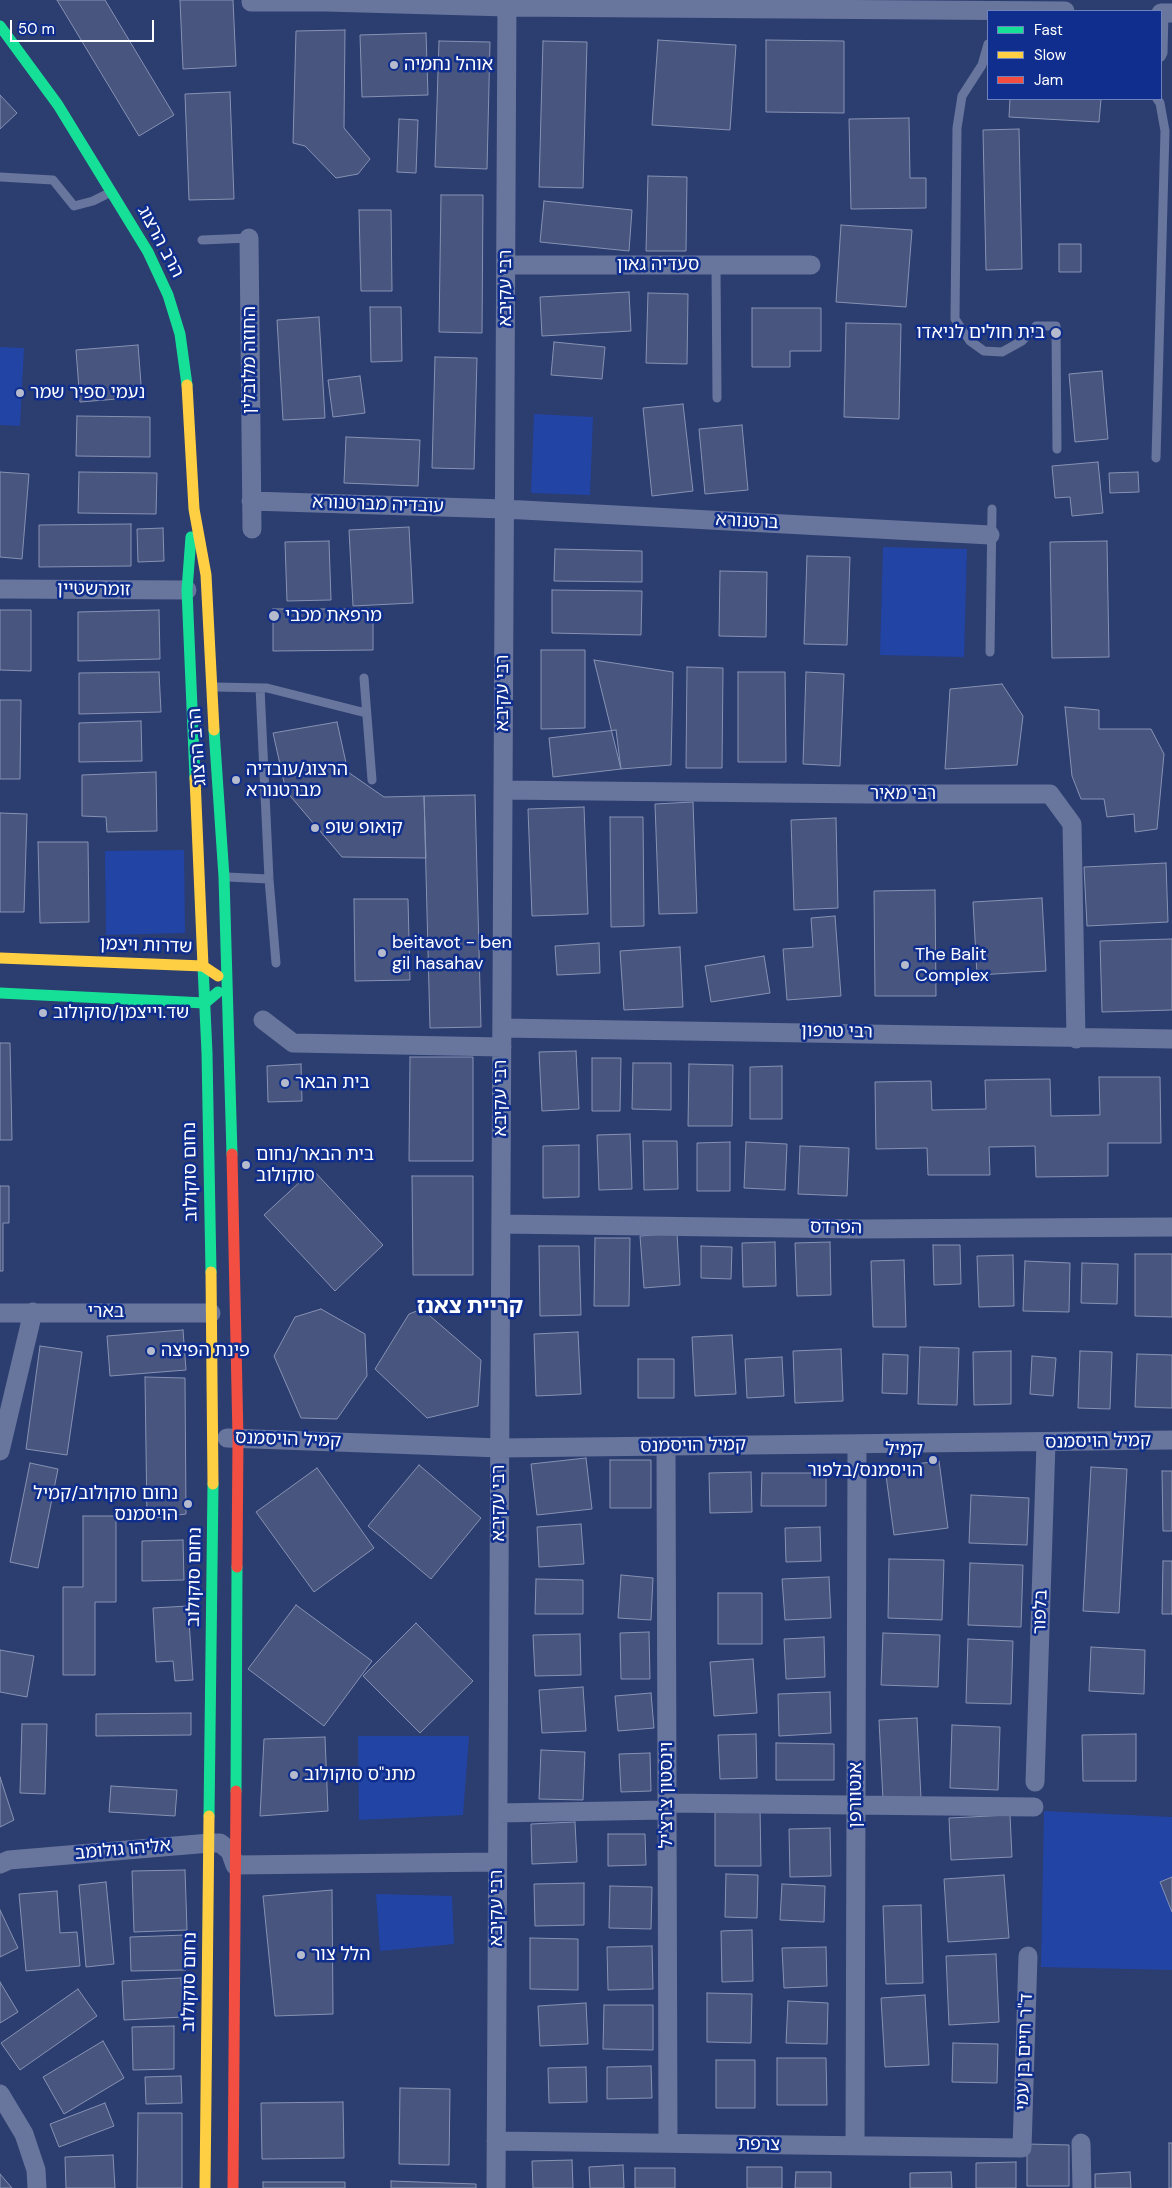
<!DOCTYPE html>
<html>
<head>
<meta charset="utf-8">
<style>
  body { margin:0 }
  #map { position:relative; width:1172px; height:2188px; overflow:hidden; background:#2c3d70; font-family:"DM Sans",sans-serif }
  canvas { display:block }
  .legend { position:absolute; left:987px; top:10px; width:175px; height:90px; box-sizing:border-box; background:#0f2e8d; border:1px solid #6f82bb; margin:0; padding:6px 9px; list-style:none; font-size:15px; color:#fff }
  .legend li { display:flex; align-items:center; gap:10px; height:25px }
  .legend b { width:25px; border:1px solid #6f82bb }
  .scale { position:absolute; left:10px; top:20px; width:144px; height:22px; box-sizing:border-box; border:2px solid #fff; border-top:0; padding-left:6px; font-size:15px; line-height:18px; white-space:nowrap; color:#fff; -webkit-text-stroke:4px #0f2e8d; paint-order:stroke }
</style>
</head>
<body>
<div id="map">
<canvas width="1172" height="2188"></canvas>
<ul class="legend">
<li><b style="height:6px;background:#16e098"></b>Fast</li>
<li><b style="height:6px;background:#ffcf43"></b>Slow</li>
<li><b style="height:6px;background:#f24e42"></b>Jam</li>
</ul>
<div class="scale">50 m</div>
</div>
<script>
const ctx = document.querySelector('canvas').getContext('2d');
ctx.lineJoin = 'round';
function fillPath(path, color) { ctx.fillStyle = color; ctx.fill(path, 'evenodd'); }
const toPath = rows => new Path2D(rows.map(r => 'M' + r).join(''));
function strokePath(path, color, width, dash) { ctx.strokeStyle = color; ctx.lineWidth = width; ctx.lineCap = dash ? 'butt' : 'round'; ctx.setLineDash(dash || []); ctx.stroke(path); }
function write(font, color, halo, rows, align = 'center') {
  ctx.font = font + ' "DM Sans","Noto Sans Hebrew",sans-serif'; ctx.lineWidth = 5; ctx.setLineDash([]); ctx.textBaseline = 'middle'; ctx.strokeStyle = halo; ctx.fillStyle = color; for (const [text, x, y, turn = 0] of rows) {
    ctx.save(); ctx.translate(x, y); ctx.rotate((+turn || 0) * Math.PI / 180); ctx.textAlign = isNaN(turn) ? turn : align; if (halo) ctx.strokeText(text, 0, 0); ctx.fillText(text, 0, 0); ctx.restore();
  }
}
fillPath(toPath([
  [0,347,24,348,20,426,0,425],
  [534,414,593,417,590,495,531,493],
  [883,547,967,549,964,657,880,655],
  [184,850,185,933,106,935,105,851],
  [358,1736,469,1736,463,1815,359,1820],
  [1044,1811,1172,1817,1172,1970,1041,1967],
  [376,1894,452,1896,454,1944,380,1951]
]), '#2244a4');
const building = toPath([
  [57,0,105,0,174,115,139,136,57,0],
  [180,0,233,0,236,66,183,69,180,0],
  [345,30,344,128,370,159,358,174,336,178,305,146,293,143,296,31,345,30],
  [426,33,428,95,362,97,360,35,426,33],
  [658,40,736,45,730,130,652,125,658,40],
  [766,40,844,41,844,113,766,112,766,40],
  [439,41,490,42,487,169,435,167,439,41],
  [543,41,587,42,583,188,539,187,543,41],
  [230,92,234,199,189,200,185,94,230,92],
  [0,95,17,113,0,129,0,95],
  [1010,99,1101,99,1099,122,1009,117,1010,99],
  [909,118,910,178,926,178,926,208,851,209,849,119,909,118],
  [399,119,418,120,416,173,397,172,399,119],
  [1019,129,1022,269,986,270,983,130,1019,129],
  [648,176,687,177,686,251,646,251,648,176],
  [441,195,483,195,482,333,439,332,441,195],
  [544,201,632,210,629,251,540,242,544,201],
  [359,210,391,210,392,291,361,291,359,210],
  [841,225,912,230,906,307,836,302,841,225],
  [1059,244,1081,244,1081,272,1059,272,1059,244],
  [629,292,631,331,542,336,540,297,629,292],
  [648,293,688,294,687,364,646,363,648,293],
  [370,307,401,307,402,361,371,362,370,307],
  [752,308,821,308,821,351,790,351,790,367,752,367,752,308],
  [319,317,325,418,283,420,277,320,319,317],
  [846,323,901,324,899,419,844,417,846,323],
  [554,342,605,347,602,379,551,375,554,342],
  [138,345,142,397,80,402,76,350,138,345],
  [435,357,477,358,474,469,432,468,435,357],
  [1102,371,1108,439,1075,442,1069,374,1102,371],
  [360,376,365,413,333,417,328,380,360,376],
  [683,404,693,491,652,496,643,408,683,404],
  [77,416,150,417,150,457,76,456,77,416],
  [742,425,748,490,705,494,699,429,742,425],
  [346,437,420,440,418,486,344,483,346,437],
  [1098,462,1103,513,1072,516,1070,497,1055,498,1052,466,1098,462],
  [0,472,29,474,22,559,0,557,0,472],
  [79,472,157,473,156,514,78,513,79,472],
  [1138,472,1139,492,1110,493,1109,473,1138,472],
  [131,524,131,566,39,567,39,525,131,524],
  [409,527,413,603,353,606,349,530,409,527],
  [163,528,164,561,138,562,137,529,163,528],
  [329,541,331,600,287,601,285,542,329,541],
  [1107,541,1109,657,1052,658,1050,542,1107,541],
  [555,549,642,551,642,582,554,581,555,549],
  [807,556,850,557,847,645,804,644,807,556],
  [720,571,767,572,766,637,719,636,720,571],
  [552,590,642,591,641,635,552,633,552,590],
  [273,609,373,609,373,650,273,651,273,609],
  [0,610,31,610,31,671,0,670,0,610],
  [159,610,160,659,78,661,78,612,159,610],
  [541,650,585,650,585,728,541,729,541,650],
  [594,660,673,672,671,765,621,769,594,660],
  [687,667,723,668,722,768,686,768,687,667],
  [159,672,161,712,79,714,79,673,159,672],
  [738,672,785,672,786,762,738,762,738,672],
  [806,672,844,674,840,766,803,764,806,672],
  [1002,684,1023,716,1017,765,945,769,950,689,1002,684],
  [0,700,21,700,20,779,0,779,0,700],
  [1065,707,1099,710,1099,729,1151,729,1164,754,1157,829,1135,832,1134,814,1107,817,1104,799,1081,799,1072,776,1065,707],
  [141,721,142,761,79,762,79,723,141,721],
  [337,722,348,772,384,797,424,796,426,858,342,857,286,791,273,733,337,722],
  [616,730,621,769,553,777,549,738,616,730],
  [156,772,157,831,107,832,106,817,82,816,82,775,156,772],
  [475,795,481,1027,430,1028,424,796,475,795],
  [693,802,697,913,659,914,655,804,693,802],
  [584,807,588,914,532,916,528,809,584,807],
  [0,813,27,814,24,912,0,912,0,813],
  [610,817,643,817,644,926,611,927,610,817],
  [836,818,838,908,794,910,791,820,836,818],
  [38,842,88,842,89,922,40,923,38,842],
  [1166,863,1168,922,1087,926,1084,867,1166,863],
  [935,890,936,996,875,996,874,891,935,890],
  [1042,898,1046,971,977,975,973,902,1042,898],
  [354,899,408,899,410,980,355,981,354,899],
  [835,916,841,996,787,1000,783,949,813,947,811,918,835,916],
  [1172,939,1172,1010,1102,1012,1100,941,1172,939],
  [599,943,600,973,557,975,555,946,599,943],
  [680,947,683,1007,624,1010,620,951,680,947],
  [764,956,770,993,711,1002,705,966,764,956],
  [0,1043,10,1043,12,1140,0,1140,0,1043],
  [576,1051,579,1109,542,1111,539,1052,576,1051],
  [410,1057,473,1057,473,1161,409,1161,410,1057],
  [592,1058,621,1058,620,1111,592,1111,592,1058],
  [633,1063,671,1063,671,1110,632,1109,633,1063],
  [301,1064,302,1101,268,1102,267,1066,301,1064],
  [689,1064,733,1065,732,1126,688,1126,689,1064],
  [782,1066,782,1119,750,1119,750,1067,782,1066],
  [1099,1077,1160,1077,1161,1143,1108,1143,1108,1176,1036,1177,1035,1146,989,1147,990,1175,928,1175,927,1148,876,1149,875,1082,931,1081,932,1110,986,1109,985,1080,1050,1079,1051,1116,1100,1115,1099,1077],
  [630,1134,632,1189,599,1190,597,1135,630,1134],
  [643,1141,677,1141,678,1189,644,1190,643,1141],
  [730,1142,730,1191,697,1191,697,1143,730,1142],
  [746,1142,787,1144,785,1190,744,1188,746,1142],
  [579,1145,579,1197,543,1198,543,1146,579,1145],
  [800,1146,849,1148,847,1196,798,1194,800,1146],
  [313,1170,383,1245,335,1291,264,1215,313,1170],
  [412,1176,473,1176,473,1275,413,1275,412,1176],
  [0,1186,9,1186,9,1223,3,1223,3,1271,0,1271,0,1186],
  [677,1233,680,1285,644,1288,640,1236,677,1233],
  [595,1238,630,1238,629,1306,594,1306,595,1238],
  [775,1242,776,1286,743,1287,742,1243,775,1242],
  [830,1242,831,1295,797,1296,795,1243,830,1242],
  [933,1245,960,1245,961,1284,934,1285,933,1245],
  [539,1246,579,1246,581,1315,540,1316,539,1246],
  [701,1246,732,1247,731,1279,701,1278,701,1246],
  [1135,1254,1172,1254,1172,1317,1135,1316,1135,1254],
  [1013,1255,1014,1306,979,1307,977,1256,1013,1255],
  [904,1260,906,1327,873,1327,871,1261,904,1260],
  [1025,1261,1070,1263,1069,1312,1023,1311,1025,1261],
  [1082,1263,1118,1264,1117,1304,1081,1303,1082,1263],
  [321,1309,365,1334,367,1376,337,1419,301,1418,274,1356,295,1317,321,1309],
  [422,1309,481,1360,478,1406,427,1418,375,1369,409,1314,422,1309],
  [183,1330,186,1370,110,1376,107,1336,183,1330],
  [578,1332,581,1394,536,1396,534,1334,578,1332],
  [732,1335,736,1394,695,1396,692,1337,732,1335],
  [40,1346,82,1352,67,1455,26,1449,40,1346],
  [920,1347,959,1348,957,1405,918,1404,920,1347],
  [841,1349,843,1401,795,1403,793,1351,841,1349],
  [1011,1351,1011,1404,974,1405,973,1352,1011,1351],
  [1080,1351,1112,1352,1110,1409,1078,1408,1080,1351],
  [883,1354,908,1355,907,1394,882,1393,883,1354],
  [1137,1354,1172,1355,1172,1408,1135,1407,1137,1354],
  [1032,1356,1056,1358,1053,1396,1030,1394,1032,1356],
  [782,1357,784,1396,747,1398,745,1359,782,1357],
  [638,1359,674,1359,674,1398,638,1398,638,1359],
  [145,1377,185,1378,186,1514,147,1519,145,1377],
  [586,1458,592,1509,537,1515,531,1464,586,1458],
  [610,1460,651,1460,651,1508,610,1508,610,1460],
  [939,1461,948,1528,894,1535,885,1468,939,1461],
  [30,1463,58,1469,38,1568,10,1562,30,1463],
  [419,1465,481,1518,431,1579,368,1526,419,1465],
  [1091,1467,1127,1469,1119,1613,1083,1611,1091,1467],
  [317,1468,374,1548,314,1592,256,1512,317,1468],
  [1162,1471,1172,1471,1172,1531,1163,1531,1162,1471],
  [751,1472,752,1512,710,1513,709,1473,751,1472],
  [762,1473,826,1473,826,1506,761,1506,762,1473],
  [971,1495,1029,1498,1027,1545,969,1543,971,1495],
  [83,1516,116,1516,116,1602,95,1602,95,1675,63,1675,63,1587,83,1587,83,1516],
  [581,1524,584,1564,539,1567,537,1527,581,1524],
  [820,1527,821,1561,786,1562,785,1528,820,1527],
  [183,1540,184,1580,142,1581,142,1541,183,1540],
  [889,1559,944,1560,942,1620,888,1618,889,1559],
  [1163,1561,1172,1561,1172,1614,1162,1614,1163,1561],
  [970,1563,1023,1565,1021,1627,968,1625,970,1563],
  [621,1575,653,1578,651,1620,618,1618,621,1575],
  [829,1577,831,1618,785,1620,782,1579,829,1577],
  [536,1579,583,1580,583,1614,535,1614,536,1579],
  [718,1593,762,1593,762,1644,718,1644,718,1593],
  [296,1605,372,1661,324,1726,248,1669,296,1605],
  [188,1606,193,1680,175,1681,173,1661,156,1662,153,1608,188,1606],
  [416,1623,473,1681,420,1733,363,1676,416,1623],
  [649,1632,650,1679,621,1679,620,1633,649,1632],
  [883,1633,940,1635,938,1687,881,1685,883,1633],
  [580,1634,581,1675,535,1676,533,1635,580,1634],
  [824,1637,825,1677,786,1679,784,1639,824,1637],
  [968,1639,1013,1641,1011,1704,966,1703,968,1639],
  [1091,1647,1145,1650,1144,1694,1089,1691,1091,1647],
  [0,1650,34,1656,27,1697,0,1692,0,1650],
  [753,1659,757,1713,714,1716,710,1662,753,1659],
  [583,1687,586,1731,542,1733,539,1690,583,1687],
  [830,1692,831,1733,779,1736,778,1694,830,1692],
  [651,1693,654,1728,618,1731,615,1696,651,1693],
  [191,1713,191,1735,96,1736,96,1714,191,1713],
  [917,1718,921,1798,883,1800,879,1720,917,1718],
  [22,1724,47,1724,45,1794,20,1793,22,1724],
  [952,1725,1000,1727,998,1790,950,1788,952,1725],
  [756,1734,757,1778,720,1779,718,1735,756,1734],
  [1136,1734,1136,1781,1083,1781,1082,1735,1136,1734],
  [325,1737,328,1811,260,1816,264,1739,325,1737],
  [776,1743,834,1744,834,1780,776,1780,776,1743],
  [541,1750,585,1752,583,1800,539,1799,541,1750],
  [650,1753,651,1791,621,1792,619,1754,650,1753],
  [0,1777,14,1820,0,1827,0,1777],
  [111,1786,177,1790,175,1816,109,1812,111,1786],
  [760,1808,761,1866,715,1866,715,1809,760,1808],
  [1010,1815,1012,1857,951,1860,949,1818,1010,1815],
  [575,1822,577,1862,532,1864,531,1824,575,1822],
  [830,1828,831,1876,790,1877,789,1829,830,1828],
  [608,1834,645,1834,646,1865,608,1866,608,1834],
  [185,1870,187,1930,134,1932,132,1871,185,1870],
  [726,1874,758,1875,757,1918,725,1917,726,1874],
  [1004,1875,1009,1938,948,1942,944,1879,1004,1875],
  [1172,1877,1172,1912,1160,1882,1172,1877],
  [106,1882,114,1964,86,1967,79,1885,106,1882],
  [584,1883,584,1925,535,1926,534,1884,584,1883],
  [782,1884,825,1886,824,1922,780,1920,782,1884],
  [610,1886,652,1887,651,1929,609,1928,610,1886],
  [332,1890,333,2014,275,2016,263,1896,332,1890],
  [57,1891,60,1933,77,1932,80,1966,26,1971,19,1894,57,1891],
  [921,1905,923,1983,886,1984,883,1906,921,1905],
  [0,1910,18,1948,0,1957,0,1910],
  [752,1930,753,1981,722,1982,721,1931,752,1930],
  [186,1935,186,1970,131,1971,130,1937,186,1935],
  [530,1938,578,1939,578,1990,530,1989,530,1938],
  [652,1946,653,1989,608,1990,607,1947,652,1946],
  [826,1947,827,1986,784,1988,782,1948,826,1947],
  [996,1954,999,2022,949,2025,946,1956,996,1954],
  [181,1978,183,2017,124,2020,122,1981,181,1978],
  [0,1982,18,2012,0,2023,0,1982],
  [78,1989,97,2016,20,2070,1,2043,78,1989],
  [707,1993,752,1994,751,2043,707,2042,707,1993],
  [925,1995,929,2065,885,2067,881,1998,925,1995],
  [788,2001,828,2003,827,2044,786,2043,788,2001],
  [586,2003,588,2044,540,2046,538,2006,586,2003],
  [604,2005,653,2005,653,2050,603,2049,604,2005],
  [174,2026,174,2069,133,2070,132,2027,174,2026],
  [103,2041,124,2078,64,2114,43,2077,103,2041],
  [953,2043,998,2044,997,2083,952,2082,953,2043],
  [777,2058,826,2058,827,2105,777,2105,777,2058],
  [716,2060,755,2060,755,2108,716,2108,716,2060],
  [651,2066,652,2098,607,2099,607,2067,651,2066],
  [586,2067,587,2102,549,2103,548,2068,586,2067],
  [181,2076,182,2103,146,2104,145,2077,181,2076],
  [400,2088,450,2089,449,2165,399,2164,400,2088],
  [343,2102,344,2158,262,2159,261,2103,343,2102],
  [105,2103,114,2126,59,2147,50,2124,105,2103],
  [138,2113,182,2113,182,2188,137,2188,138,2113],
  [1169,2143,1172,2143,1172,2188,1169,2188,1169,2143],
  [1027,2144,1069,2145,1069,2186,1027,2186,1027,2144],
  [113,2155,115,2188,66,2188,65,2157,113,2155],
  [572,2160,573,2188,533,2188,532,2161,572,2160],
  [1016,2162,1016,2188,976,2188,976,2163,1016,2162],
  [623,2165,624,2188,590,2188,589,2167,623,2165],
  [747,2167,782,2167,782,2188,747,2188,747,2167],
  [635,2168,675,2168,675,2188,635,2188,635,2168],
  [796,2172,831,2172,831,2188,795,2188,796,2172],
  [951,2172,952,2188,910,2188,910,2173,951,2172],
  [1130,2172,1131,2188,1095,2188,1095,2174,1130,2172],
  [0,2174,12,2188,0,2188,0,2174],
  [391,2181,476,2184,476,2188,391,2188,391,2181],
  [263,2182,345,2182,345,2188,263,2188,263,2182]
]);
fillPath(building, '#47557f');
strokePath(building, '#8792b3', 1);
strokePath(toPath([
  [988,44,982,65,962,96,957,128,955,319,970,341,984,351,1002,352,1022,341,1036,326,1056,326,1057,449],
  [1161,57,1163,53,1164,13],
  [0,177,53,180,74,206,93,201,109,193],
  [202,240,249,238],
  [716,265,717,398],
  [1156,458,1165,131,1160,103,1157,99],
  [990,652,992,509],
  [364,678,372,780],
  [214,687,267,688,366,713],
  [260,688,269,879,276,963],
  [227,877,269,879]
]), '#68769d', 9);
strokePath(toPath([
  [251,2,325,2,507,7,1065,11],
  [1161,13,1172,13],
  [249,238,252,529],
  [506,265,811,265],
  [251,501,504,509,990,535],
  [0,589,187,590],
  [503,790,867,794,1050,794,1072,824,1076,1039],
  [263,1020,293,1043,502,1047],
  [502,1028,1172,1039],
  [501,1224,859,1229,1172,1227],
  [0,1313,211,1313],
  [227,1438,500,1448,1172,1440],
  [666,1447,668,2143],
  [0,1451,33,1312],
  [1035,1782,1046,1443],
  [667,1803,1034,1807],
  [498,1813,667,1810],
  [0,1864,9,1860,210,1843,220,1843,230,1851,235,1865,497,1862],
  [0,2094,24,2134,36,2170,37,2188],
  [496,2141,1022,2148,1028,1956],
  [1081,2143,1082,2188],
  [855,2146,857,1445],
  [496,2188,507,0]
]), '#68769d', 19);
strokePath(toPath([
  [0,26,58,105,148,252,168,295,180,334,187,385],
  [191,537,187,590,195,778],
  [214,730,224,877,232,1154],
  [203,966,207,1053,211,1272],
  [0,993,205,1003,218,992],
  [236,1791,237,1567],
  [209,1816,213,1484]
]), '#16e098', 11);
strokePath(toPath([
  [187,385,194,509,206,575,214,730],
  [195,778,203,966],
  [0,958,203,966,218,976],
  [211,1272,213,1484],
  [205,2188,209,1816]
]), '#ffcf43', 11);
strokePath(toPath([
  [232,1154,238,1438,237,1567],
  [233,2188,236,1791]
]), '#f24e42', 11);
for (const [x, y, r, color] of [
  [394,65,5,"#b5bbcd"],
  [1056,333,6,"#b5bbcd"],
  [20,393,5,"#b5bbcd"],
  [274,616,6,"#b5bbcd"],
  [236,780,5,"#b5bbcd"],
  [315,828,5,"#b5bbcd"],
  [382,953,5,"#b5bbcd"],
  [905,965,5,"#b5bbcd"],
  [43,1013,5,"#b5bbcd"],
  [285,1083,5,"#b5bbcd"],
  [246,1165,5,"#b5bbcd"],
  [151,1351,5,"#b5bbcd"],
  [933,1460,5,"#b5bbcd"],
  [188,1504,5,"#b5bbcd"],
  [294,1775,5,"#b5bbcd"],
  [301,1955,5,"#b5bbcd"]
]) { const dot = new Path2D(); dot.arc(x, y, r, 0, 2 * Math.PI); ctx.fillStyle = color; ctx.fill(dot); strokePath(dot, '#0f2e8d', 2); }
write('18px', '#fff', '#0f2e8d', [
  ["אוהל נחמיה",404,65],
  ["בית חולים לניאדו",1045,333,"right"],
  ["נעמי ספיר שמר",30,393],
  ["מרפאת מכבי",285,616],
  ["הרצוג/עובדיה",246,770],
  ["מברטנורא",246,791],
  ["קואופ שופ",325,828],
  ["beitavot - ben",392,943],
  ["gil hasahav",392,964],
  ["The Balit",915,955],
  ["Complex",915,976],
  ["שד.וייצמן/סוקולוב",53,1013],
  ["בית הבאר",295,1083],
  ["בית הבאר/נחום",256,1155],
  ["סוקולוב",256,1176],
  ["פינת הפיצה",161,1351],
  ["קמיל",923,1450,"right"],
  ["הויסמנס/בלפור",923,1471,"right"],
  ["נחום סוקולוב/קמיל",178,1494,"right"],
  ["הויסמנס",178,1515,"right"],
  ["מתנ\"ס סוקולוב",304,1775],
  ["הלל צור",311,1955]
], 'left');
write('18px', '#fff', '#0f2e8d', [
  ["הרב הרצוג",160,242,62],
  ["סעדיה גאון",658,265],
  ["רבי עקיבא",506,288,-90],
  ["החוזה מלובלין",250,360,-90],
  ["עובדיה מברטנורא",378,505,2],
  ["ברטנורא",747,522,3],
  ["זומרשטיין",94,590,1],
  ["רבי עקיבא",503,693,-90],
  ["הרב הרצוג",198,747,-94],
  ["רבי מאיר",903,794],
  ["שדרות ויצמן",146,946,2],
  ["רבי טרפון",837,1032,1],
  ["רבי עקיבא",501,1098,-90],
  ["נחום סוקולוב",191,1172,-91],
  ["הפרדס",836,1228,1],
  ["בארי",106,1312],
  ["קמיל הויסמנס",288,1440,2],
  ["קמיל הויסמנס",1098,1442,-1],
  ["קמיל הויסמנס",693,1446,-1],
  ["רבי עקיבא",499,1503,-90],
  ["נחום סוקולוב",195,1577,-89],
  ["בלפור",1041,1612,-88],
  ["וינסטון צ'רצ'יל",667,1795,-90],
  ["אנטוורפן",856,1795,-90],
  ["אליהו גולומב",123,1850,-5],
  ["רבי עקיבא",497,1908,-90],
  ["נחום סוקולוב",190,1982,-89],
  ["ד\"ר חיים בן עמי",1025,2052,-88],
  ["צרפת",759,2145,1]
]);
write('bold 22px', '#fff', '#0f2e8d', [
  ["קריית צאנז",470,1307]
]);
</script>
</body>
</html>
